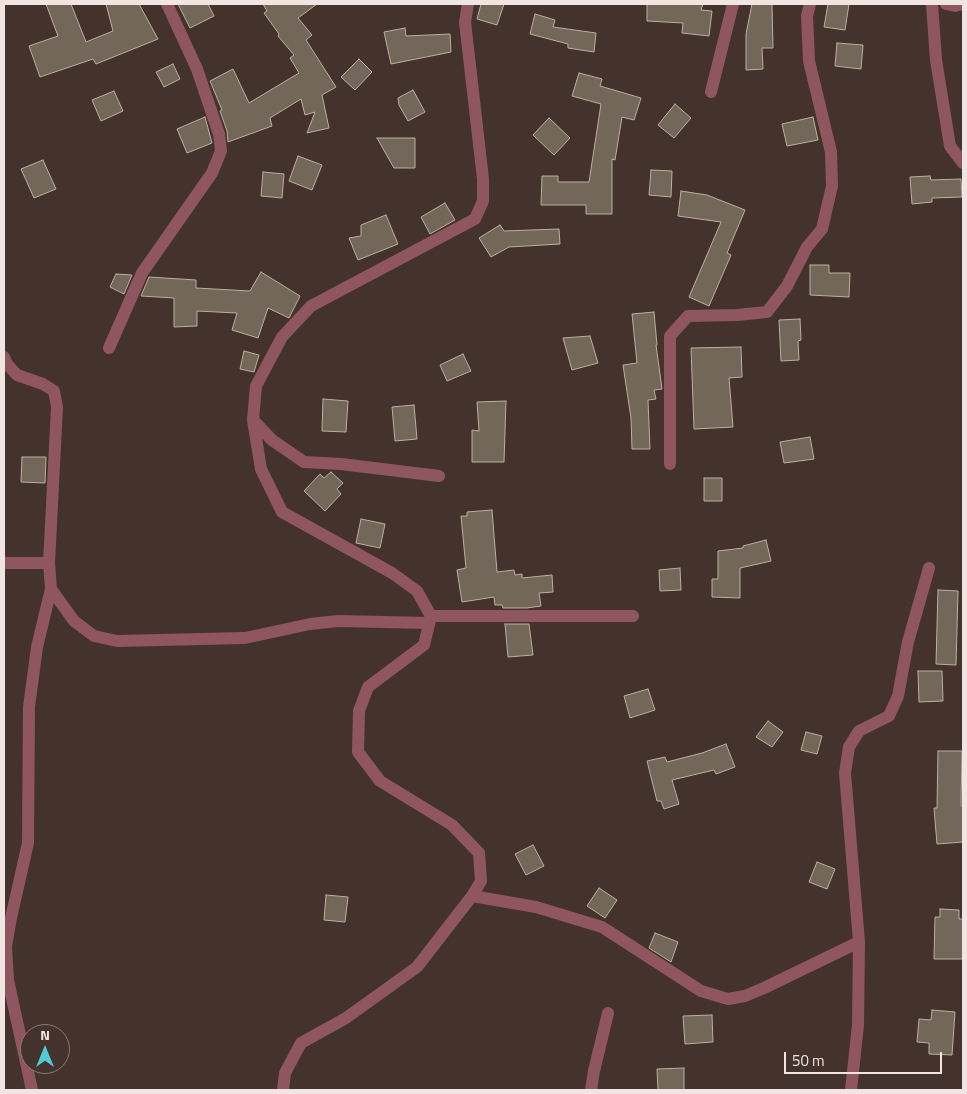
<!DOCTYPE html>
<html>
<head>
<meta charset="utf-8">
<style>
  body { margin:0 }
  #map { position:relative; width:967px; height:1094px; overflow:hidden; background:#43332c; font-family:"Titillium Web",sans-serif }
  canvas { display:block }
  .frame { position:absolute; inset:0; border:5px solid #f0e5e1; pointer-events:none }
  .north { position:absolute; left:20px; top:1024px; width:50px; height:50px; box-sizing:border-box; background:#43332c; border:1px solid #887a74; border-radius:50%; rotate:0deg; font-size:14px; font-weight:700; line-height:20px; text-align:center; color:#f0e5e1 }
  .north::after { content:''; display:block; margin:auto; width:18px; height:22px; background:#52cbd8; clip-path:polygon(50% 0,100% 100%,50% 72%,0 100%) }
  .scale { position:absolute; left:784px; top:1052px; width:158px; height:22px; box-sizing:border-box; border:2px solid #f0e5e1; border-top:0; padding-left:6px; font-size:15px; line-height:18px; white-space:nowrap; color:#f0e5e1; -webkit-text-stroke:4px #43332c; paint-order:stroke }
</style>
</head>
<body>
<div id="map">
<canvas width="967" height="1094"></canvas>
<div class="frame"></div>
<div class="north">N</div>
<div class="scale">50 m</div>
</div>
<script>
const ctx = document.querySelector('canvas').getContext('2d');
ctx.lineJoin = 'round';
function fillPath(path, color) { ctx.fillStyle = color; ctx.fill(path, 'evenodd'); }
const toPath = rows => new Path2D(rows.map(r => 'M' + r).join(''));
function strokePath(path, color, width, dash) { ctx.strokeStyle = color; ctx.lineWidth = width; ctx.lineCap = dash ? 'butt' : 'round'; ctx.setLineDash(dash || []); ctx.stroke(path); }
const building = toPath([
  [46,4,71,4,86,42,113,31,106,4,139,4,158,39,96,64,93,59,40,77,29,46,58,36,46,4],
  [178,4,208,4,214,16,190,28,178,4],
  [263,4,317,4,298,18,312,35,306,40,336,87,322,95,329,128,307,133,315,112,305,115,301,99,270,118,272,126,228,142,227,131,220,111,222,110,210,81,233,69,249,103,299,73,290,58,294,55,278,36,279,34,264,13,267,11,263,4],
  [481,4,504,4,497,25,477,19,481,4],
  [647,4,703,4,701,10,712,11,709,36,682,33,683,23,647,21,647,4],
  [752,4,772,4,773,48,762,48,763,69,746,70,746,34,752,4],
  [828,4,849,4,845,30,824,27,828,4],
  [535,14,555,20,553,27,596,33,594,52,568,48,568,44,530,34,535,14],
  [405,28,406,36,450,34,451,52,391,64,384,32,405,28],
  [837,43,863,45,861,69,835,66,837,43],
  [359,59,372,72,355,90,341,77,359,59],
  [173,64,180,79,164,87,156,72,173,64],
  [579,73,602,79,600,86,641,98,634,120,622,117,615,160,612,159,612,214,586,214,586,205,541,205,542,176,558,176,558,182,589,182,601,104,572,96,579,73],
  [413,90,425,112,408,121,399,105,398,98,413,90],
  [114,91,123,111,101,121,92,100,114,91],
  [675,104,691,118,674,138,658,125,675,104],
  [205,117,212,143,187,153,177,129,205,117],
  [813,117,818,140,787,146,782,124,813,117],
  [549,118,570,138,554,155,533,135,549,118],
  [377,138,415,138,415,168,394,168,377,138],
  [298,156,322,165,312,190,289,181,298,156],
  [43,160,56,189,34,198,21,169,43,160],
  [651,170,672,171,671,197,649,195,651,170],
  [263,172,284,174,282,198,261,196,263,172],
  [930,176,931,180,961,179,962,197,932,198,932,202,912,204,910,177,930,176],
  [681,191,707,195,745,210,727,253,731,255,709,306,689,297,721,222,678,216,681,191],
  [445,203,455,220,430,234,421,217,445,203],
  [386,215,398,244,358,260,349,238,361,236,361,225,386,215],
  [500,225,504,231,559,229,560,244,509,247,491,257,479,238,500,225],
  [810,265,829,265,829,273,850,273,849,297,810,295,810,265],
  [261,272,300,296,289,318,268,308,258,338,232,330,237,313,197,311,197,326,174,327,174,298,141,296,149,277,196,280,196,288,250,291,261,272],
  [116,274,132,275,124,294,110,287,116,274],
  [654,312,657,345,656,345,662,389,654,390,656,399,648,400,650,449,632,449,631,418,623,365,637,363,632,314,654,312],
  [800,319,801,340,798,341,799,360,781,361,779,320,800,319],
  [590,336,598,363,572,370,563,338,590,336],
  [741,347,742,377,729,378,733,427,694,429,691,348,741,347],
  [244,351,259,355,254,372,240,369,244,351],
  [463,354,471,371,447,381,440,365,463,354],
  [323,399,348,401,346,432,322,431,323,399],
  [506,401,504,462,472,462,472,430,479,431,477,402,506,401],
  [414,405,417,439,395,441,392,407,414,405],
  [810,437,814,459,784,463,780,442,810,437],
  [22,457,46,457,45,483,21,482,22,457],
  [331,472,343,483,337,489,341,494,325,511,304,491,320,474,324,478,331,472],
  [704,478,722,478,722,501,704,501,704,478],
  [492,510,497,572,514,570,515,575,522,574,522,578,552,575,553,592,539,593,541,606,527,608,503,608,502,605,495,605,494,597,462,602,457,570,466,568,461,516,467,516,467,512,492,510],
  [361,519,385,524,380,548,356,543,361,519],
  [766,540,771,561,740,568,740,598,712,597,712,579,718,579,718,551,743,548,743,546,766,540],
  [680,568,681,590,660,591,659,570,680,568],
  [938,590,958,591,956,665,936,664,938,590],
  [505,624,529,624,533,655,508,657,505,624],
  [918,671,942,671,943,701,919,702,918,671],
  [648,689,655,710,630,718,624,696,648,689],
  [768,721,783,732,772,747,756,737,768,721],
  [806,732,822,736,817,754,801,750,806,732],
  [726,744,735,767,716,774,714,770,672,780,679,804,664,809,661,801,657,801,647,761,665,757,667,762,702,753,726,744],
  [938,751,962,751,961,806,963,806,963,842,937,844,934,808,937,808,938,751],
  [533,845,544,866,526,875,515,854,533,845],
  [817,862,835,869,827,889,809,882,817,862],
  [599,888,617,900,605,918,587,906,599,888],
  [326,895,348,897,345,922,324,920,326,895],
  [940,909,959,910,959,919,963,919,963,959,934,959,935,917,940,917,940,909],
  [655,933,678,942,671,962,649,948,655,933],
  [932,1010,955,1012,952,1055,929,1054,929,1043,917,1042,919,1019,931,1020,932,1010],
  [712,1015,713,1042,685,1044,683,1016,712,1015],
  [684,1068,684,1090,658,1090,657,1069,684,1068]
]);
fillPath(building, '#736759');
strokePath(building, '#bcb0a1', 1);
strokePath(toPath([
  [932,4,936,60,950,146,963,163],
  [946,4,955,6,963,4],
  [711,92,733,4],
  [109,348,142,273,212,173,221,151,219,134,197,69,167,4],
  [4,357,7,364,17,375,43,384,54,391,57,407,49,563,51,589,37,647,29,707,28,843,11,918,6,946,8,980,32,1090],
  [253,420,272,440,304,462,341,464,439,476],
  [670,464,670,336,688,316,737,315,767,312,787,286,807,247,822,229,832,186,831,152,809,61,807,16,810,4],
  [4,563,49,563],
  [51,589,74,621,94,636,117,641,245,638,310,624,338,621,429,623],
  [431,616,633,616],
  [472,896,536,907,602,927,701,991,728,999,745,996,764,988,859,942],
  [283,1090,285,1073,301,1043,346,1018,417,967,472,896,481,881,479,853,452,825,380,781,358,752,359,711,368,687,424,645,431,616,417,591,392,573,282,512,261,469,253,420,256,386,282,337,311,306,475,219,483,201,483,179,465,22,468,4],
  [591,1090,594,1071,608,1013],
  [851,1090,858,1025,859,942,845,773,849,747,859,731,889,716,898,696,908,642,929,568]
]), '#905660', 12);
</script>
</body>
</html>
